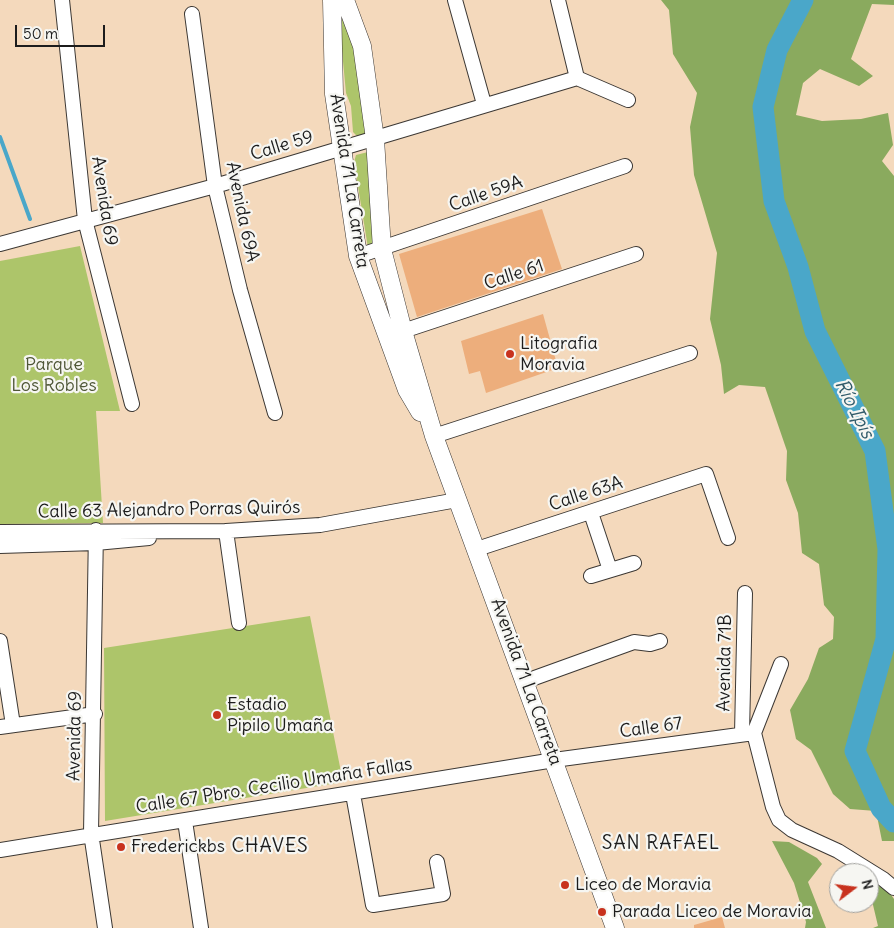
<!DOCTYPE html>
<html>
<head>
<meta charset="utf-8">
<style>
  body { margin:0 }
  #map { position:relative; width:894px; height:928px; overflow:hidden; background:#f4d9bc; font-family:Delius,sans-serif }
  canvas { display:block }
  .north { position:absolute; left:829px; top:863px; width:50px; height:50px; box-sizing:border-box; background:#f6f6f2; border:1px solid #9f9f9c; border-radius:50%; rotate:75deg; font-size:14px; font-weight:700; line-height:20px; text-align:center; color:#1c1c1c }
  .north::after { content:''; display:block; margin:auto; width:18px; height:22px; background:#c8321e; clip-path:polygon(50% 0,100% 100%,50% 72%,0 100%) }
  .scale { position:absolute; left:15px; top:25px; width:90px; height:22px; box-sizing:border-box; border:2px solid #1c1c1c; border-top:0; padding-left:6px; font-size:15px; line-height:18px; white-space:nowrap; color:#1c1c1c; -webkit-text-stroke:4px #f6f6f2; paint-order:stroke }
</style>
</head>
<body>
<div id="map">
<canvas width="894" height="928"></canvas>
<div class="north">N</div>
<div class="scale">50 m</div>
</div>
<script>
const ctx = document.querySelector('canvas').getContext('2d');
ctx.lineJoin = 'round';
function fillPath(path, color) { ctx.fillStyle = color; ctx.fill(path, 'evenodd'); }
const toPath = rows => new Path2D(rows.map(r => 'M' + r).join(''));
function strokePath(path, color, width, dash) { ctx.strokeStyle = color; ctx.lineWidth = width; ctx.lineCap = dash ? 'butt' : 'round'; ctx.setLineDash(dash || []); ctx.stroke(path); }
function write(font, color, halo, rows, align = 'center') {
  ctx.font = font + ' Delius,sans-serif'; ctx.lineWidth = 4.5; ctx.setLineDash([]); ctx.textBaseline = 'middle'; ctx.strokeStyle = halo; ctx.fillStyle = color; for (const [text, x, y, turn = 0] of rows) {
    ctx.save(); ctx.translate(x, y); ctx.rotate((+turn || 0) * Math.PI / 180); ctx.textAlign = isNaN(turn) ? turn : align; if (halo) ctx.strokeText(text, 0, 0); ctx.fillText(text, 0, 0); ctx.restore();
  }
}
fillPath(toPath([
  [343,9,353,28,368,134,358,137,353,132,351,106,346,93,340,30],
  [368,152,379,248,368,248,354,162,356,155],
  [80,246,120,411,96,411,103,523,0,524,0,261],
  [310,616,343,782,105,821,104,648]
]), '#adc56a');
fillPath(toPath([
  [661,0,894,0,894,5,872,4,851,59,873,76,859,86,820,69,803,83,796,115,822,121,861,119,888,113,893,145,882,161,894,176,894,841,882,841,876,811,850,809,833,794,811,750,796,739,790,710,808,679,819,648,833,639,834,617,824,605,819,564,802,553,798,513,786,480,787,451,765,387,739,385,724,394,721,365,710,319,717,253,694,175,690,127,697,93,673,54,669,10],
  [772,841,789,842,817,858,822,864,808,882,826,928,805,928,806,922,794,883],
  [869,875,881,881,894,899,894,928,873,928,878,926,869,888]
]), '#8aaa5e');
strokePath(toPath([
  [0,137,30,219]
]), '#4aa7c9', 4);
strokePath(toPath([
  [803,0,777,50,763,107,774,201,798,267,815,331,875,451,888,549,886,639,855,751,881,808,894,822]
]), '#4aa7c9', 21);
fillPath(toPath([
  [542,209,562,269,417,317,399,254],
  [543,314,558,368,486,393,480,371,469,374,461,341],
  [722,917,725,928,694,928,694,925]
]), '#edae7c');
const minor = toPath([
  [62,0,85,220,132,404],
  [455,0,484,104],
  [558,0,577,78],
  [192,14,215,186,240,290,275,413],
  [0,244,215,186,577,78,628,100],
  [358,256,625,166],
  [403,331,636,254],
  [434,436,690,353],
  [591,513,610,570],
  [96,530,91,833,105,928],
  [226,531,239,623],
  [0,532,226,531,320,525,457,500],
  [0,546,96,543,149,538],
  [477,549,706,474,728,538],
  [591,576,634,563],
  [0,641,13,725],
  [781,664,754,733,773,807,779,820,792,830,838,851,883,879,894,888],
  [526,681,634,642,650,644,660,641],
  [0,727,95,714],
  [742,734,745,593],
  [353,794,373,905,443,894,437,862],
  [185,821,201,928],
  [0,850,554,760,754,733]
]);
const tertiary = toPath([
  [332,0,334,94,358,256,407,390,420,412],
  [345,0,362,46,375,139,382,249,403,331,434,436,615,928]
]);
strokePath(minor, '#3c3834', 16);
strokePath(tertiary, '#3c3834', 19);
strokePath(minor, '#fff', 14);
strokePath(tertiary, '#fff', 18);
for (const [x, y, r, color] of [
  [510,354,5,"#c8321e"],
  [217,715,5,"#c8321e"],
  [121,847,5,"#c8321e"],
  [565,885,5,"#c8321e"],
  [602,912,5,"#c8321e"]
]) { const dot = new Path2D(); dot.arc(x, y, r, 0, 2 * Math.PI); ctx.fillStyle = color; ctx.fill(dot); strokePath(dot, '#f6f6f2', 2); }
write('18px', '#1c1c1c', '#f6f6f2', [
  ["Calle 59",282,146,-17],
  ["Avenida 71 La Carreta",349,181,81],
  ["Calle 59A",486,194,-19],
  ["Avenida 69",104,201,81],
  ["Avenida 69A",242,212,78],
  ["Calle 61",514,275,-18],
  ["Calle 63A",586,494,-18],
  ["Calle 63 Alejandro Porras Quirós",169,510,-1],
  ["Avenida 71B",725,663,-89],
  ["Avenida 71 La Carreta",526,682,70],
  ["Calle 67",651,728,-8],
  ["Avenida 69",75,736,-89],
  ["Calle 67 Pbro. Cecilio Umaña Fallas",274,786,-9]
]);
write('18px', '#1c1c1c', '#f6f6f2', [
  ["Litografia",520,344],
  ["Moravia",520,365],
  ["Estadio",227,705],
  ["Pipilo Umaña",227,726],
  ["Frederickbs",131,847],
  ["Liceo de Moravia",575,885],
  ["Parada Liceo de Moravia",612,912]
], 'left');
write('18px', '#4f5737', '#f6f6f2', [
  ["Parque",54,365],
  ["Los Robles",54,386]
]);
write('italic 19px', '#315b6a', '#f6f6f2', [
  ["Río Ipís",854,409,63]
]);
ctx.letterSpacing = '1px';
write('19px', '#1c1c1c', '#f6f6f2', [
  ["SAN RAFAEL",661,844],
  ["CHAVES",270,847]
]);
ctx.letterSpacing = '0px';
</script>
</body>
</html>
